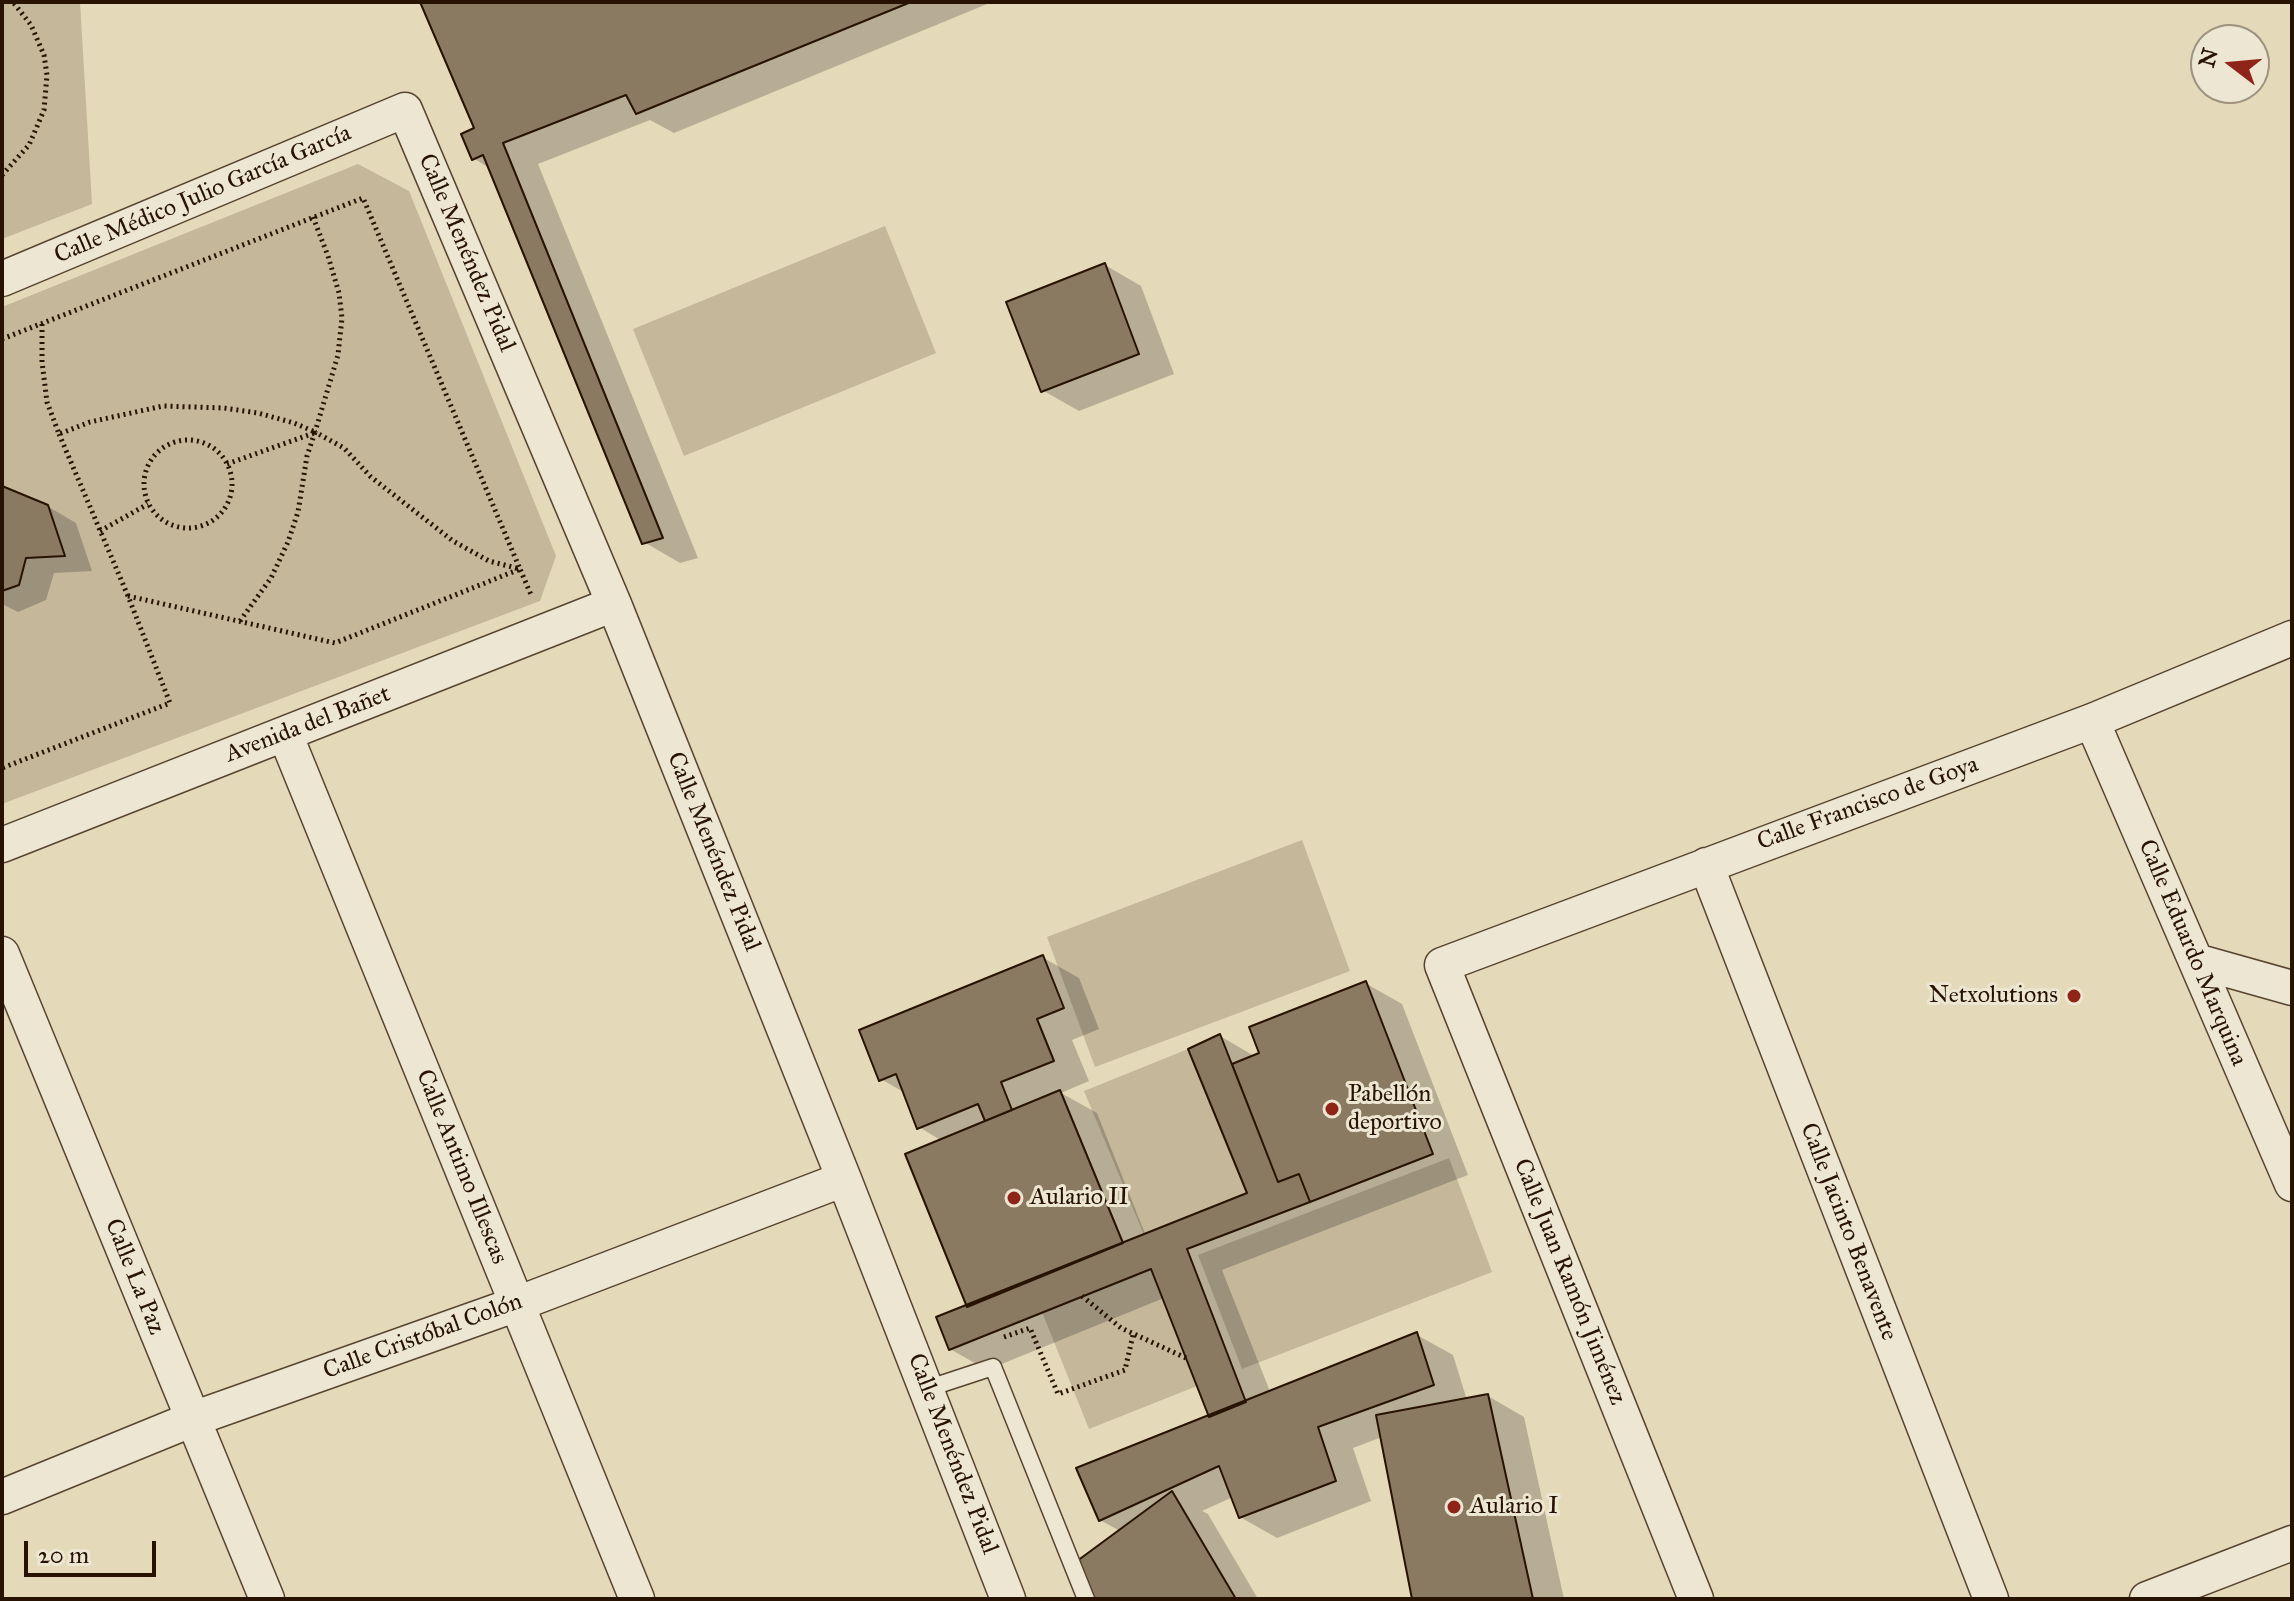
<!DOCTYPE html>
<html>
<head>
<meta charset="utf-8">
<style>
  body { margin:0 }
  #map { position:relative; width:2294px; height:1601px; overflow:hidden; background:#e4d9b9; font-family:"IM FELL Great Primer",serif }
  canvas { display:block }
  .frame { position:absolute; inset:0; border:4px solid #281303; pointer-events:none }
  .north { position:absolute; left:2190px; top:24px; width:80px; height:80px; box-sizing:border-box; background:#ede6d2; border:2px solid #9e927f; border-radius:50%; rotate:286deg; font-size:22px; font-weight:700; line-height:32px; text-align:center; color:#281303 }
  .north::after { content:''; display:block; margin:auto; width:28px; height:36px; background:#8f2418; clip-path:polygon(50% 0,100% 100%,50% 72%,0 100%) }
  .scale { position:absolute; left:24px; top:1541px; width:132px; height:36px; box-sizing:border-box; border:4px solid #281303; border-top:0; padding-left:10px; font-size:24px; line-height:28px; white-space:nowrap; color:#281303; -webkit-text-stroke:6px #ede6d2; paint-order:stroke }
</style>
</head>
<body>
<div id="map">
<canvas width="2294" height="1601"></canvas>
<div class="frame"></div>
<div class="north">N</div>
<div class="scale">20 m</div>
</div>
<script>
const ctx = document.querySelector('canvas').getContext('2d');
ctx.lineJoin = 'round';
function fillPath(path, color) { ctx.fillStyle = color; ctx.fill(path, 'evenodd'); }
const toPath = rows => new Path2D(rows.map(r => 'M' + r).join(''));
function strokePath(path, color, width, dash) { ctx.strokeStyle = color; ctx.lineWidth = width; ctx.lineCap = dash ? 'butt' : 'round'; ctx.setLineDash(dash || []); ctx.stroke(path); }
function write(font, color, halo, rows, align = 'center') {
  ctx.font = font + ' "IM FELL Great Primer",serif'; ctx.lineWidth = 6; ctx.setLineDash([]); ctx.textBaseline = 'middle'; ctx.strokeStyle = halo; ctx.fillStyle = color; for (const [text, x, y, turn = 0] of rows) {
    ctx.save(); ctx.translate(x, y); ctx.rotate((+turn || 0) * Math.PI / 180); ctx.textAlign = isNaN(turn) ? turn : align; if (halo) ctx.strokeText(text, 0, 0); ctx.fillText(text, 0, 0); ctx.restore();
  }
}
fillPath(toPath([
  [2,2,80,2,92,204,2,239],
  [358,164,409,191,556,556,540,601,2,804,2,307],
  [885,226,936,353,684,456,633,329],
  [1302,840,1350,971,1095,1067,1047,937],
  [1188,1049,1247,1193,1144,1235,1084,1091],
  [1449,1158,1492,1272,1242,1369,1198,1255],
  [1151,1269,1197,1386,1089,1429,1042,1312]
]), '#c4b79a');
fillPath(toPath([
  [424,2,992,2,674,133,650,120,538,164,698,558,680,563,644,542,491,169,473,158,477,129],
  [1105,265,1141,286,1174,374,1079,411,1042,390],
  [2,488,47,506,76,523,92,571,54,573,46,600,18,612,2,604],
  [1042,957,1079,978,1099,1029,1072,1040,1089,1081,1061,1093,1097,1113,1146,1236,1250,1194,1220,1036,1256,1057,1365,983,1402,1004,1468,1175,1222,1270,1271,1394,1417,1335,1453,1355,1467,1400,1488,1396,1524,1417,1564,1599,1414,1599,1382,1437,1353,1448,1371,1501,1277,1538,1240,1517,1233,1497,1202,1511,1208,1514,1258,1599,1097,1599,1120,1531,1100,1520,1212,1418,1164,1298,987,1370,950,1349,969,1308,942,1141,919,1127,905,1093,881,1079]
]), '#0003');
const building = toPath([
  [420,2,911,2,636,114,626,95,503,143,663,538,642,544,483,155,472,160,461,134,474,128,420,2],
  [1105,263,1139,354,1041,392,1006,302,1105,263],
  [2,486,48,505,65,556,26,558,19,585,2,591,2,486],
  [1043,955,1064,1008,1037,1019,1054,1061,1001,1082,1012,1110,985,1121,978,1104,917,1129,896,1074,879,1081,859,1030,1043,955],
  [1366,981,1433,1154,1310,1202,1299,1174,1278,1182,1232,1064,1259,1053,1249,1027,1366,981],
  [1220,1034,1278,1182,1299,1174,1310,1202,1187,1249,1246,1402,1209,1417,1151,1269,949,1350,936,1317,1247,1193,1188,1049,1220,1034],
  [1060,1090,1123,1243,967,1307,905,1154,1060,1090],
  [1417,1332,1434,1385,1318,1427,1336,1481,1239,1518,1219,1466,1099,1521,1076,1468,1417,1332],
  [1488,1394,1533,1599,1412,1599,1376,1415,1488,1394],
  [1172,1491,1236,1599,1094,1599,1073,1564,1172,1491]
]);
fillPath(building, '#8a7a62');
strokePath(building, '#281303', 2);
const lane = toPath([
  [926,1389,993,1367,1086,1599]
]);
const street = toPath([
  [2,279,405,110,614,604,844,1179,1008,1599],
  [2092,721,2292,1184],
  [285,734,637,1599],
  [2,845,614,604],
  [1706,865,1991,1599],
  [2,954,267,1599],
  [2196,961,2292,988],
  [2,1497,193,1419,517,1304,844,1179],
  [1696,1599,1442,965,2092,721,2292,638],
  [2147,1599,2292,1543]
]);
strokePath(lane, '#574430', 19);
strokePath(street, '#574430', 37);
strokePath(toPath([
  [2,175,29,145,44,110,47,75,44,55,31,25,13,2],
  [313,217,328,256,339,293,342,318,338,355,315,432,344,448,371,477,453,541,489,561,520,569,532,597],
  [42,324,42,362,47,402,59,434,90,422,163,406,224,408,258,413,294,423,315,432],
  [2,339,363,198,520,569,335,643,128,596,170,703,2,768],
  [59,434,128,596],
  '144 484a44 44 0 1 1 88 0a44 44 0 1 1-88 0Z',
  [227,464,314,433],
  [100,531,148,504],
  [240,621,271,578,288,542,298,512,307,456,315,432],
  [1082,1296,1121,1328,1186,1358],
  [1004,1337,1030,1328,1058,1394,1125,1370,1133,1335]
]), '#281303', 5, [2, 4]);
strokePath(lane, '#ede6d2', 16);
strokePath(street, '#ede6d2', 34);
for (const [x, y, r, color] of [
  [2074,996,8,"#8f2418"],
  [1332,1109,8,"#8f2418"],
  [1014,1198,8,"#8f2418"],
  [1454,1507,8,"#8f2418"]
]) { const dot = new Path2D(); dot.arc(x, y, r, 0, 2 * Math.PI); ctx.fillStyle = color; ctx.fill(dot); strokePath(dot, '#ede6d2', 3); }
write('24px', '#281303', '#ede6d2', [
  ["Calle Médico Julio García García",203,195,-23],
  ["Calle Menéndez Pidal",466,253,67],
  ["Avenida del Bañet",308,725,-21],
  ["Calle Francisco de Goya",1868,804,-20],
  ["Calle Menéndez Pidal",713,852,68],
  ["Calle Eduardo Marquina",2192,953,67],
  ["Calle Antimo Illescas",461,1167,68],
  ["Calle Jacinto Benavente",1848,1232,69],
  ["Calle La Paz",134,1277,68],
  ["Calle Juan Ramón Jiménez",1569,1282,68],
  ["Calle Cristóbal Colón",423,1337,-20],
  ["Calle Menéndez Pidal",952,1454,69]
]);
write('24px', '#281303', '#ede6d2', [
  ["Netxolutions",2058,996,"right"],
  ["Pabellón",1348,1095],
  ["deportivo",1348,1123],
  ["Aulario II",1030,1198],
  ["Aulario I",1470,1507]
], 'left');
</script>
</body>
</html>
